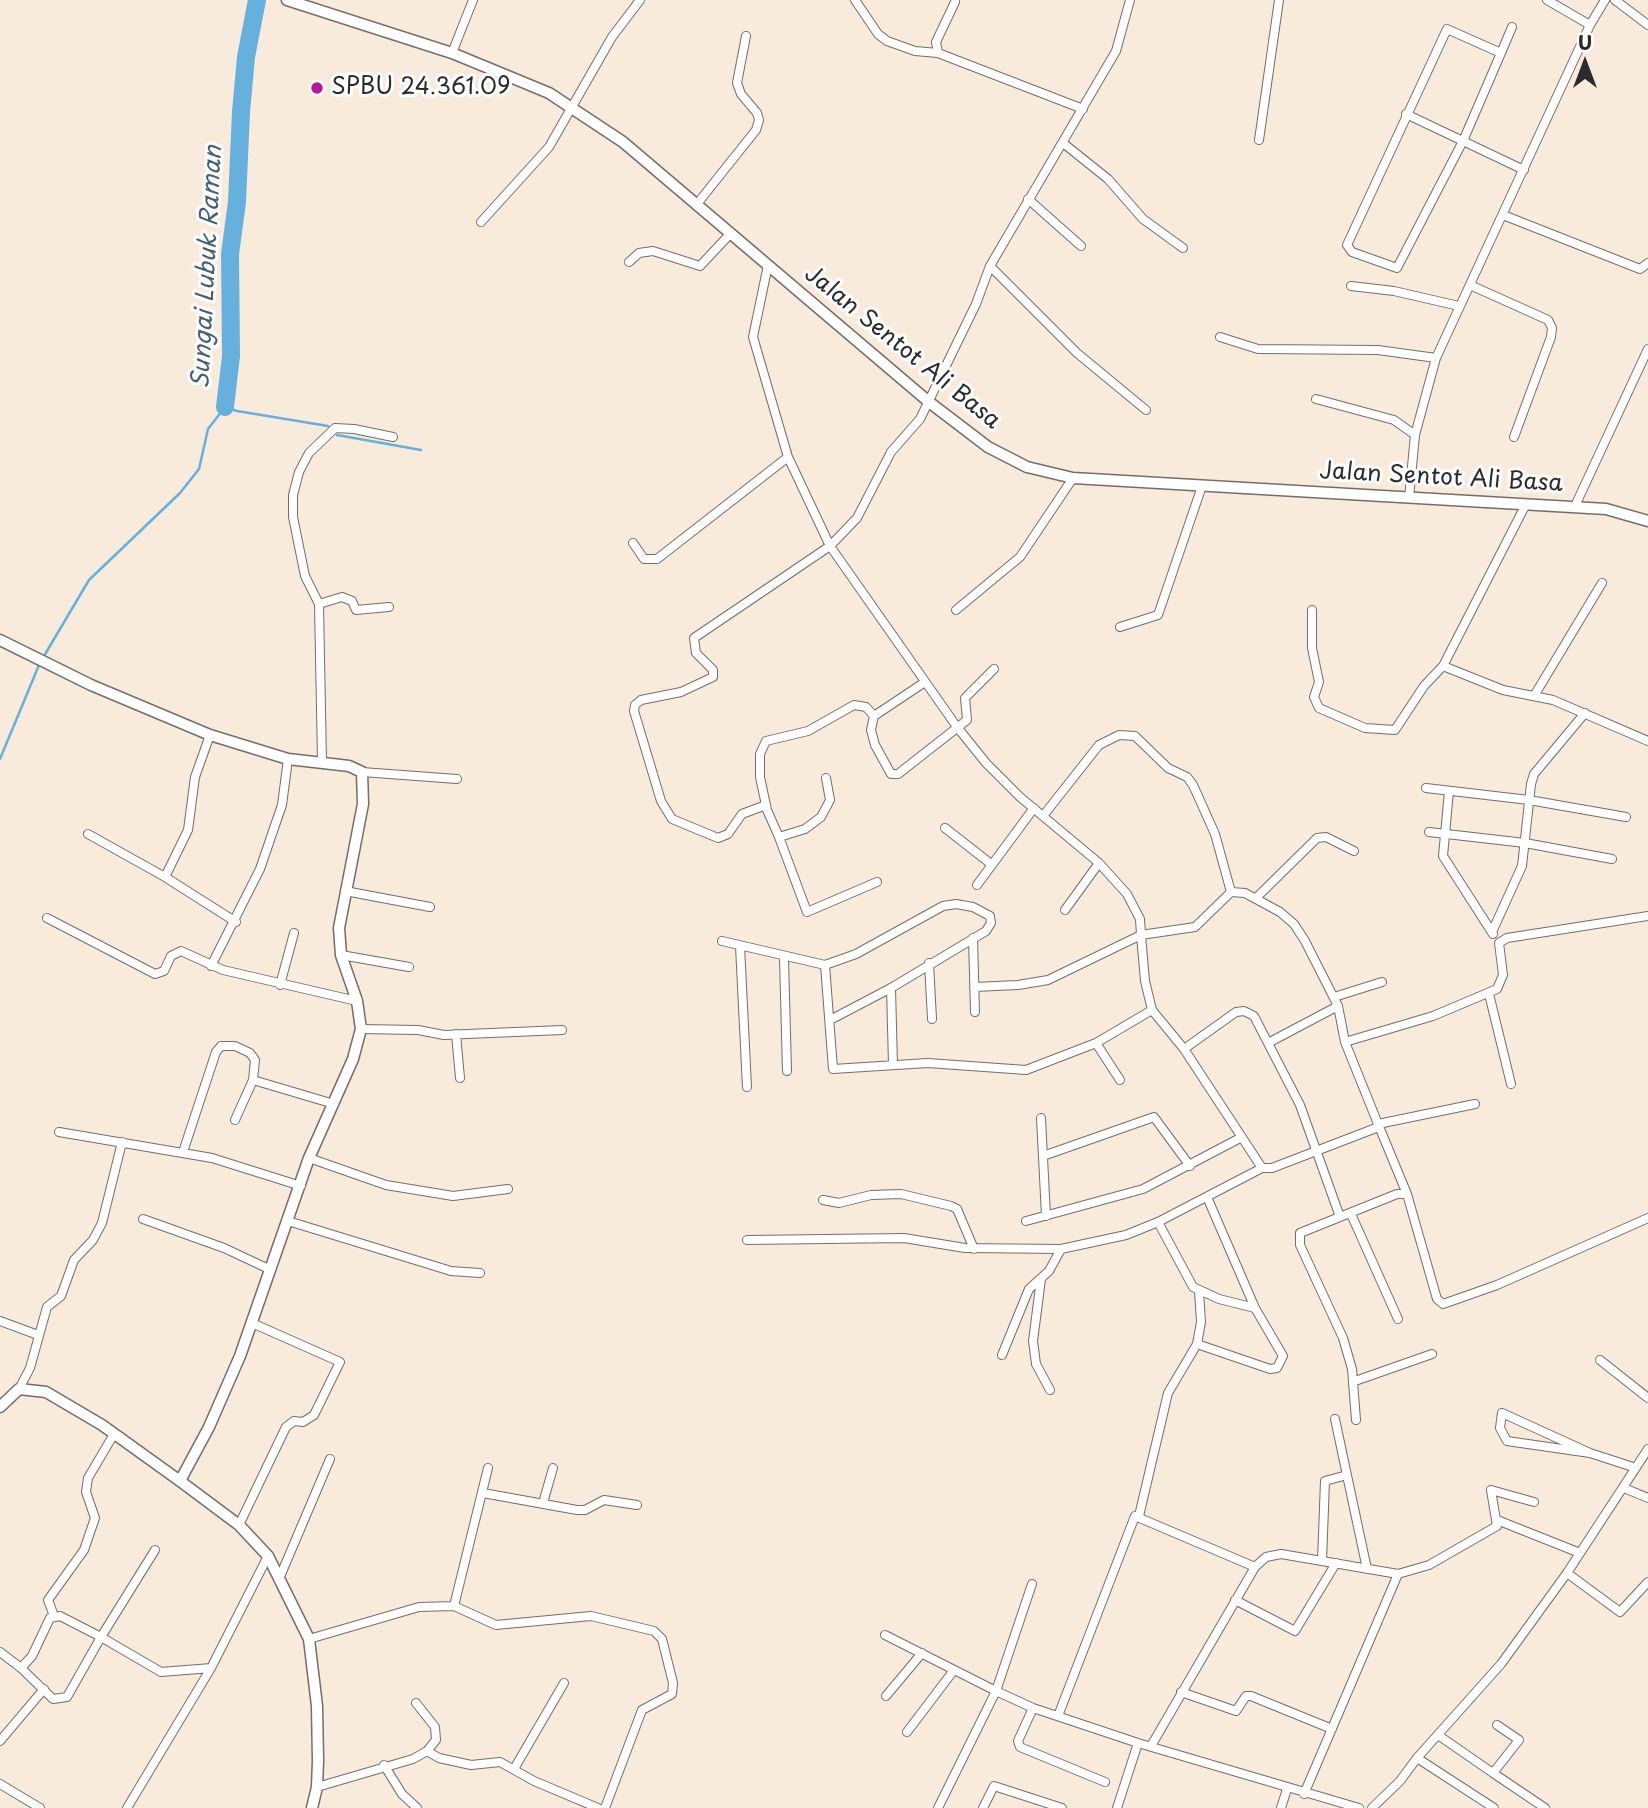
<!DOCTYPE html>
<html>
<head>
<meta charset="utf-8">
<style>
  body { margin:0 }
  #map { position:relative; width:1648px; height:1808px; overflow:hidden; background:#f9ebdb; font-family:"Playpen Sans",sans-serif }
  canvas { display:block }
  .north { position:absolute; left:1550px; top:28px; width:70px; height:70px; -webkit-text-stroke:5px #fff; paint-order:stroke; rotate:0deg; font-size:19px; font-weight:700; line-height:28px; text-align:center; color:#2b2b2b }
  .north::after { content:''; display:block; margin:auto; width:24px; height:32px; background:#2b2b2b; clip-path:polygon(50% 0,100% 100%,50% 72%,0 100%) }
</style>
</head>
<body>
<div id="map">
<canvas width="1648" height="1808"></canvas>
<div class="north">U</div>
</div>
<script>
const ctx = document.querySelector('canvas').getContext('2d');
ctx.lineJoin = 'round';
const toPath = rows => new Path2D(rows.map(r => 'M' + r).join(''));
function strokePath(path, color, width, dash) { ctx.strokeStyle = color; ctx.lineWidth = width; ctx.lineCap = dash ? 'butt' : 'round'; ctx.setLineDash(dash || []); ctx.stroke(path); }
function write(font, color, halo, rows, align = 'center') {
  ctx.font = font + ' "Playpen Sans",sans-serif'; ctx.lineWidth = 6; ctx.setLineDash([]); ctx.textBaseline = 'middle'; ctx.strokeStyle = halo; ctx.fillStyle = color; for (const [text, x, y, turn = 0] of rows) {
    ctx.save(); ctx.translate(x, y); ctx.rotate((+turn || 0) * Math.PI / 180); ctx.textAlign = isNaN(turn) ? turn : align; if (halo) ctx.strokeText(text, 0, 0); ctx.fillText(text, 0, 0); ctx.restore();
  }
}
strokePath(toPath([
  [337,435,421,450],
  [44,656,89,580,180,493,199,469,208,429,225,407,237,411,328,426],
  [0,759,39,665]
]), '#66b0de', 2.5);
strokePath(toPath([
  [225,407,231,356,230,254,237,202,241,112,246,57,257,0]
]), '#66b0de', 18);
const street = toPath([
  [855,0,878,34,887,41,915,51,938,53],
  [1547,0,1590,25],
  [1615,0,1648,25],
  [955,2,936,42,938,53,1083,109],
  [1447,29,1501,53,1463,141,1397,268,1352,252,1347,245,1447,29],
  [452,53,473,0],
  [1501,53,1512,27],
  [1406,114,1524,170],
  [1259,140,1279,0],
  [1063,143,1108,179,1143,219,1183,248],
  [1028,199,1081,246],
  [697,204,756,130,759,120,757,113,741,94,737,83,746,36],
  [1503,215,1640,269,1648,263],
  [481,222,549,147,612,37,640,0],
  [629,262,639,253,653,251,700,266,731,233],
  [768,265,753,337,788,457,830,546,957,727,986,763,1020,797,1099,863,1127,894,1140,919,1141,935,1145,981,1152,1010,1184,1049,1262,1168,1272,1168,1376,1128,1378,1124,1345,1042,1338,1006,1305,941,1294,924,1280,912,1245,893,1231,892,1195,927,1141,935,1048,980,1018,985,974,987],
  [990,266,1077,353,1146,410],
  [1470,285,1548,320,1552,328,1551,337,1514,437],
  [1351,286,1394,291,1459,306],
  [1220,337,1258,349,1378,350,1436,358],
  [1316,399,1394,420,1415,435],
  [1409,498,1415,435,1436,358,1590,25,1605,0],
  [1575,506,1648,349],
  [633,543,644,559,657,559,788,457],
  [319,604,342,597,352,601,356,610,389,607],
  [956,610,1020,557,1073,478],
  [1312,610,1312,648,1319,682,1314,697,1319,708,1365,728,1395,730,1424,686,1443,666,1525,506],
  [1120,627,1158,615,1202,486],
  [1443,666,1503,690,1553,700,1648,741],
  [1534,696,1602,583],
  [874,716,871,730,875,745,891,774,898,774,967,720,965,698,994,669],
  [322,762,319,604,305,576,293,517,293,495,299,472,309,453,335,428,354,429,393,437],
  [362,772,457,779],
  [826,778,830,800,821,817,805,829,779,837,767,810,760,777,760,754,766,741,808,731,854,705,866,707,874,716,925,682],
  [1426,788,1529,800,1626,817],
  [1449,791,1443,856,1493,934],
  [766,805,742,814,728,834,718,838,672,819,661,801,634,711,635,705,641,700,681,692,713,677,713,670,696,653,694,638,830,546,857,518,891,452,920,419,976,304,990,266,1116,51,1130,0],
  [1043,816,1099,745,1119,735,1135,736,1168,768,1187,777,1193,785,1215,834,1231,892],
  [945,828,991,864],
  [1429,832,1525,843,1612,859],
  [88,834,165,877,236,922],
  [779,837,807,912,877,882],
  [165,877,188,830,195,777,210,735],
  [977,885,1034,808],
  [345,891,430,907],
  [1256,898,1317,838,1326,837,1354,851],
  [1065,910,1099,863],
  [47,918,155,974,164,971,171,956,181,951,223,970,357,1001],
  [1492,932,1522,866,1531,784,1534,774,1585,713],
  [973,938,975,1012],
  [722,941,825,965,856,954,943,906,956,904,973,907,990,916,991,923,986,931,891,988,830,1020],
  [740,946,747,1087],
  [341,955,409,967],
  [784,958,787,1071],
  [929,963,932,1019],
  [825,965,833,1069,928,1063,1026,1070,1096,1043,1152,1010],
  [211,966,260,869,282,805,288,759],
  [280,985,294,933],
  [891,988,893,1065],
  [1489,994,1511,1084],
  [1334,997,1382,982],
  [361,1029,418,1030,444,1035,562,1030],
  [456,1034,460,1078],
  [1345,1042,1433,1016,1497,989,1503,975,1499,943,1507,938,1648,916],
  [1096,1043,1120,1080],
  [1268,1043,1338,1006],
  [1184,1049,1236,1012,1244,1011,1254,1016,1300,1105,1340,1217],
  [253,1080,334,1104],
  [1041,1118,1046,1216],
  [59,1132,212,1158,301,1186],
  [183,1152,216,1052,221,1046,235,1046,250,1053,255,1060,253,1080,235,1120],
  [1043,1156,1154,1117,1190,1166],
  [309,1158,386,1185,453,1196,508,1189],
  [1407,1194,1378,1124,1475,1104],
  [1207,1197,1255,1308],
  [823,1200,839,1203,871,1195,901,1194,951,1206,957,1209,974,1249],
  [1351,1214,1398,1319],
  [143,1219,224,1248,271,1270],
  [288,1221,451,1271,480,1273],
  [1026,1221,1143,1189,1242,1137],
  [1158,1222,1193,1287,1219,1299,1255,1308,1283,1356,1277,1368,1270,1369,1197,1344],
  [747,1240,904,1238,965,1248,1061,1249,1126,1235,1158,1222,1262,1168],
  [1041,1279,1033,1341,1036,1364,1050,1390],
  [0,1321,38,1335],
  [1002,1355,1029,1289,1049,1271,1061,1249],
  [1600,1360,1648,1398],
  [1355,1381,1432,1354],
  [19,1389,30,1368,47,1307,61,1296,74,1260,93,1240,102,1223,122,1142],
  [1335,1419,1367,1569],
  [1356,1420,1352,1369,1343,1338,1300,1245,1300,1233,1397,1194,1407,1194,1437,1299,1443,1304,1497,1285,1648,1218],
  [1590,1453,1507,1441,1500,1428,1502,1413,1590,1453,1636,1468],
  [1624,1488,1648,1498],
  [483,1493,577,1510,585,1510,604,1500,637,1505],
  [543,1503,553,1468],
  [1139,1516,1168,1393,1197,1344,1201,1322,1199,1291],
  [1497,1520,1580,1553],
  [239,1525,286,1427,294,1421,303,1422,314,1415,340,1362,252,1323],
  [155,1550,101,1637,67,1697,53,1699,21,1668,32,1656,50,1618,60,1616,101,1637,161,1672,211,1668,268,1556],
  [1322,1561,1325,1481,1347,1475],
  [1567,1573,1620,1612,1648,1582],
  [279,1579,330,1459],
  [1235,1600,1295,1631,1336,1563],
  [454,1606,488,1468],
  [54,1616,48,1600,84,1550,95,1518,86,1492,88,1478,114,1434],
  [885,1635,996,1691,1032,1584],
  [309,1639,419,1607,454,1606,496,1625,591,1616,654,1631,662,1639,673,1683,672,1694,642,1710,605,1808],
  [0,1652,21,1668],
  [1181,1692,1236,1711,1246,1696,1251,1696,1332,1729],
  [886,1696,922,1653],
  [1033,1708,1018,1741,1020,1747,1105,1782],
  [1058,1716,1135,1516,1255,1567],
  [907,1732,954,1670],
  [1438,1735,1493,1773,1519,1740,1497,1725],
  [0,1741,44,1689],
  [1151,1746,1255,1567,1266,1557,1281,1554,1398,1574,1429,1565,1497,1526,1491,1490,1534,1502],
  [427,1751,439,1758,471,1765,500,1762,534,1781,598,1808],
  [1417,1758,1494,1808],
  [384,1765,402,1794,417,1808],
  [514,1769,564,1683],
  [1493,1773,1545,1808],
  [0,1784,40,1808],
  [317,1787,413,1759,427,1751,436,1740,435,1727,416,1703],
  [1304,1794,1398,1574],
  [127,1808,211,1668],
  [938,1808,996,1691,1033,1708,1138,1743,1359,1808],
  [983,1808,994,1786,1062,1808],
  [1117,1808,1138,1743],
  [1281,1808,1287,1789],
  [1372,1808,1400,1781,1417,1758,1501,1664,1567,1573,1648,1449]
]);
const secondary = toPath([
  [287,0,452,53,549,93,623,142,929,402,988,447,1027,467,1073,478,1606,509,1648,521],
  [0,640,91,685,210,735,288,759,349,766,362,772,363,804,339,928,341,955,357,1001,361,1029,353,1059,309,1158,240,1356,209,1427,180,1481],
  [0,1407,19,1389,46,1392,102,1425,180,1481,239,1525,268,1556,309,1639,317,1706,318,1761,317,1787,312,1808]
]);
strokePath(street, '#736e69', 10);
strokePath(secondary, '#736e69', 13);
strokePath(street, '#fff', 8);
strokePath(secondary, '#fff', 10);
for (const [x, y, r, color] of [
  [317,88,7,"#b5179e"]
]) { const dot = new Path2D(); dot.arc(x, y, r, 0, 2 * Math.PI); ctx.fillStyle = color; ctx.fill(dot); strokePath(dot, '#fff', 2.5); }
write('23px', '#2b2b2b', '#fff', [
  ["SPBU 24.361.09",331,88]
], 'left');
write('23px', '#2b2b2b', '#fff', [
  ["Jalan Sentot Ali Basa",902,348,39],
  ["Jalan Sentot Ali Basa",1441,478,3]
]);
write('italic 24px', '#436073', '#fff', [
  ["Sungai Lubuk Raman",208,267,-87]
]);
</script>
</body>
</html>
